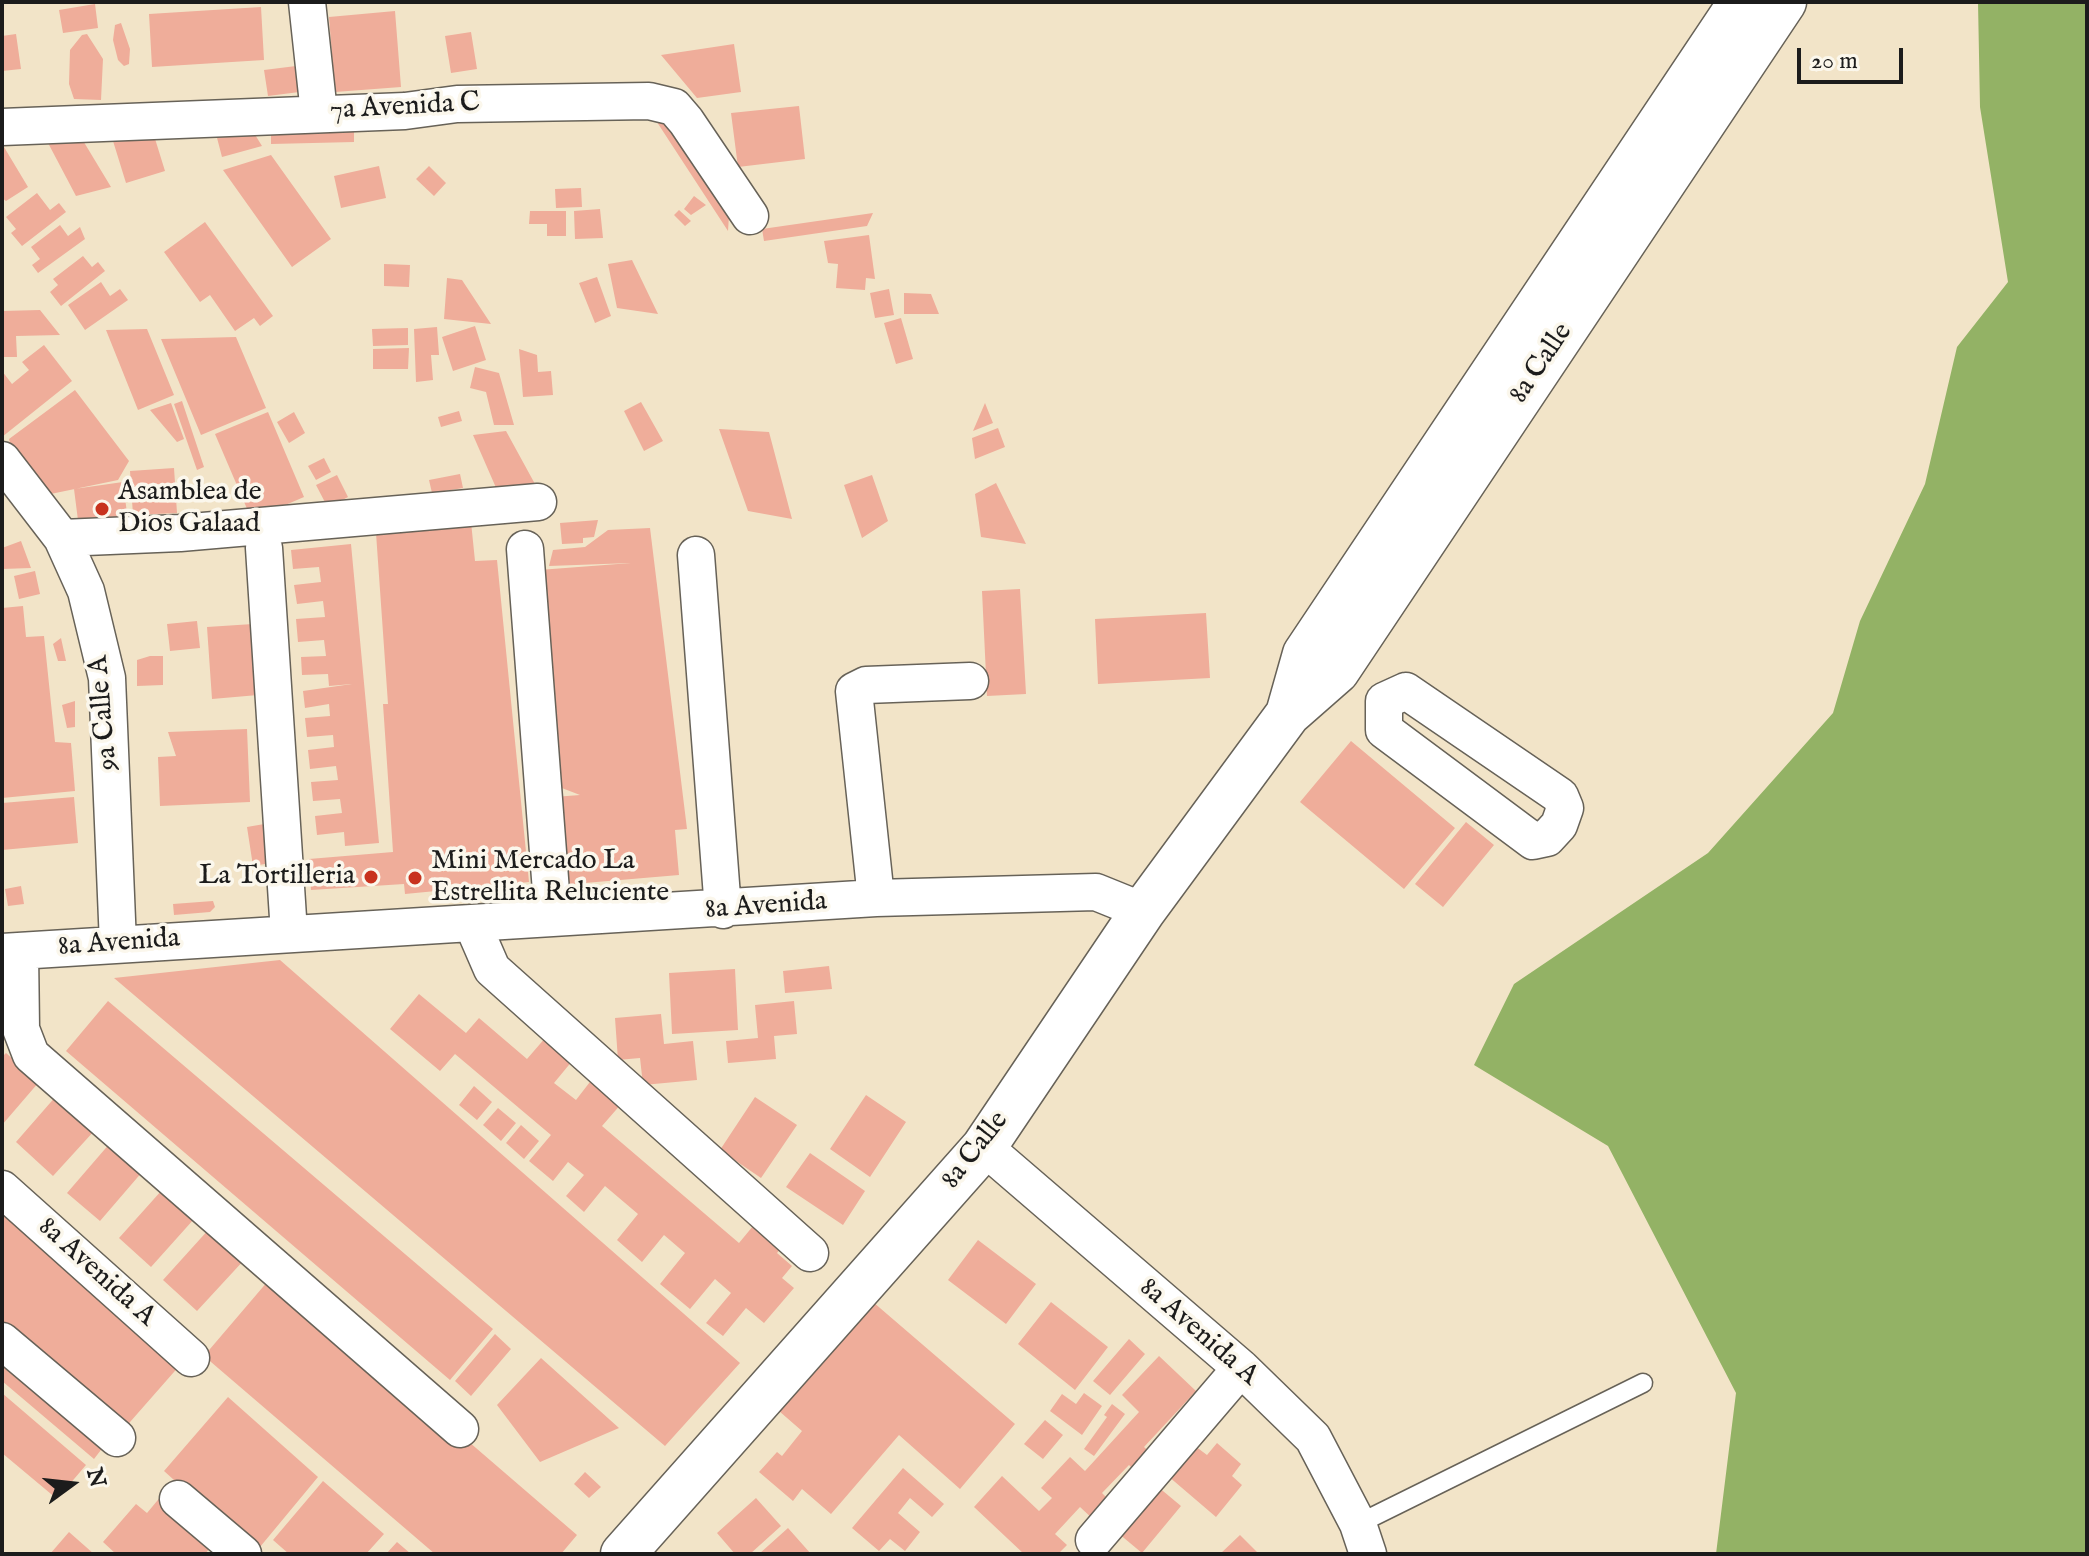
<!DOCTYPE html>
<html>
<head>
<meta charset="utf-8">
<style>
  body { margin:0 }
  #map { position:relative; width:2089px; height:1556px; overflow:hidden; background:#f2e4c8; font-family:"IM FELL English",serif }
  canvas { display:block }
  .frame { position:absolute; inset:0; border:4px solid #1c1c1c; pointer-events:none }
  .north { position:absolute; left:32px; top:1444px; width:80px; height:80px; -webkit-text-stroke:6px #fbf7ec; paint-order:stroke; rotate:75deg; font-size:22px; font-weight:700; line-height:32px; text-align:center; color:#1c1c1c }
  .north::after { content:''; display:block; margin:auto; width:28px; height:36px; background:#1c1c1c; clip-path:polygon(50% 0,100% 100%,50% 72%,0 100%) }
  .scale { position:absolute; left:1797px; top:48px; width:106px; height:36px; box-sizing:border-box; border:4px solid #1c1c1c; border-top:0; padding-left:10px; font-size:24px; line-height:28px; white-space:nowrap; color:#1c1c1c; -webkit-text-stroke:6px #fbf7ec; paint-order:stroke }
</style>
</head>
<body>
<div id="map">
<canvas width="2089" height="1556"></canvas>
<div class="frame"></div>
<div class="north">N</div>
<div class="scale">20 m</div>
</div>
<script>
const ctx = document.querySelector('canvas').getContext('2d');
ctx.lineJoin = 'round';
function fillPath(path, color) { ctx.fillStyle = color; ctx.fill(path, 'evenodd'); }
const toPath = rows => new Path2D(rows.map(r => 'M' + r).join(''));
function strokePath(path, color, width, dash) { ctx.strokeStyle = color; ctx.lineWidth = width; ctx.lineCap = dash ? 'butt' : 'round'; ctx.setLineDash(dash || []); ctx.stroke(path); }
function write(font, color, halo, rows, align = 'center') {
  ctx.font = font + ' "IM FELL English",serif'; ctx.lineWidth = 7; ctx.setLineDash([]); ctx.textBaseline = 'middle'; ctx.strokeStyle = halo; ctx.fillStyle = color; for (const [text, x, y, turn = 0] of rows) {
    ctx.save(); ctx.translate(x, y); ctx.rotate((+turn || 0) * Math.PI / 180); ctx.textAlign = isNaN(turn) ? turn : align; if (halo) ctx.strokeText(text, 0, 0); ctx.fillText(text, 0, 0); ctx.restore();
  }
}
fillPath(toPath([
  [1978,2,2087,2,2087,1554,1716,1554,1736,1393,1608,1146,1474,1065,1514,984,1708,853,1833,713,1860,621,1925,484,1957,347,2008,282,1980,107]
]), '#93b265');
fillPath(toPath([
  [95,4,98,28,63,33,59,10],
  [261,7,264,60,152,67,149,14],
  [395,11,401,87,335,92,329,17],
  [121,23,130,49,129,64,124,66,118,60,113,40,115,25],
  [471,32,477,69,451,73,445,36],
  [16,34,21,69,2,71,2,36],
  [87,34,103,59,101,100,74,99,69,84,70,50,82,35],
  [734,44,741,92,697,98,661,55],
  [304,65,307,91,268,96,264,70],
  [799,106,805,159,738,167,731,113],
  [653,116,675,119,730,200,728,231],
  [249,125,262,146,222,157,216,134],
  [354,127,354,142,271,144,271,130],
  [152,129,165,171,126,183,113,141],
  [79,134,111,187,76,196,47,141],
  [4,147,28,187,6,201,2,198],
  [271,155,331,239,292,267,223,170],
  [379,166,386,198,341,208,334,176],
  [429,166,446,183,434,196,416,179],
  [581,188,582,207,556,208,555,189],
  [37,193,50,210,59,203,66,212,22,246,11,233,16,229,6,217],
  [694,196,706,205,691,215,684,209],
  [600,209,603,238,575,239,574,211],
  [679,210,691,221,685,226,674,215],
  [530,211,566,211,566,236,547,236,547,224,529,224],
  [873,213,867,226,764,241,762,229],
  [205,222,273,316,260,326,254,318,235,331,210,295,200,302,164,252],
  [60,225,68,236,80,227,85,239,38,273,32,265,40,259,31,247],
  [869,235,875,279,866,278,865,290,836,288,838,264,828,263,824,241],
  [83,256,92,267,98,262,105,271,61,306,50,292,58,285,53,279],
  [632,260,658,314,617,308,608,264],
  [384,264,410,265,409,287,384,286],
  [597,277,611,316,595,323,579,283],
  [447,278,462,280,491,324,444,319],
  [101,282,110,296,120,289,128,300,85,330,68,305],
  [889,289,894,315,875,318,870,293],
  [904,293,931,294,939,314,904,314],
  [40,310,60,335,16,336,17,357,2,357,2,311],
  [901,318,913,359,896,364,884,323],
  [475,326,486,360,453,371,442,337],
  [437,327,439,355,431,355,433,380,416,382,414,329],
  [408,328,408,345,373,346,372,329],
  [147,329,174,395,138,410,106,330],
  [236,337,266,408,201,435,161,339],
  [44,345,72,381,2,437,2,371,12,384,29,370,22,362],
  [409,348,408,369,373,369,373,349],
  [519,349,537,355,538,372,551,371,553,395,523,397],
  [475,367,499,373,514,425,494,425,486,392,470,388],
  [75,390,129,461,118,480,41,496,13,459,9,439],
  [182,401,204,467,197,470,174,404],
  [641,402,663,441,644,451,624,411],
  [171,403,184,439,177,442,150,410],
  [985,403,993,423,973,431],
  [459,411,462,421,441,427,438,417],
  [268,412,304,497,276,509,248,511,215,434],
  [294,412,305,433,289,443,277,422],
  [998,428,1005,447,975,459,972,438],
  [719,429,769,432,792,519,748,511],
  [506,431,535,484,497,490,473,435],
  [324,458,331,472,316,480,308,466],
  [174,468,177,513,133,515,130,471],
  [460,474,463,488,432,493,429,480],
  [337,475,348,497,328,508,316,485],
  [872,475,888,521,862,538,844,485],
  [123,482,129,529,80,536,74,489],
  [996,483,1026,544,981,537,975,494],
  [598,520,594,537,583,538,583,543,562,544,560,523],
  [471,522,475,561,497,560,529,882,405,894,404,884,311,890,309,859,393,852,383,704,388,704,376,533],
  [650,528,687,829,675,830,679,875,561,885,554,797,580,795,554,785,542,647,550,645,539,570,631,563,549,566,553,550,585,547,608,530],
  [21,541,31,568,2,569,2,548],
  [351,544,379,843,345,846,344,832,317,835,315,816,342,813,340,799,313,801,311,782,338,780,336,766,310,769,308,750,334,747,333,735,307,737,305,718,330,716,329,704,305,708,303,691,352,684,329,686,328,674,302,675,301,657,326,656,324,640,298,642,296,619,325,617,323,601,297,604,294,585,321,582,319,567,293,569,291,550],
  [35,571,40,594,19,599,14,576],
  [1020,589,1026,694,987,696,982,591],
  [23,606,26,637,44,636,55,742,71,743,75,791,2,798,2,608],
  [1206,613,1210,678,1098,684,1095,619],
  [197,621,200,648,170,651,167,624],
  [253,624,258,695,212,699,207,627],
  [61,638,66,661,58,661,53,644],
  [150,656,163,656,163,685,137,686,137,660],
  [75,701,75,727,67,728,62,705],
  [247,729,250,802,160,806,158,757,176,756,168,732],
  [1351,741,1455,828,1404,889,1300,802],
  [74,797,78,843,2,850,2,803],
  [1466,822,1494,845,1443,907,1415,884],
  [270,823,277,862,253,866,247,827],
  [21,886,24,904,8,906,5,889],
  [213,901,215,907,210,912,174,915,173,904],
  [280,960,740,1363,665,1446,114,978],
  [829,966,832,989,785,993,783,971],
  [735,969,738,1030,672,1034,669,973],
  [419,994,466,1033,479,1018,527,1059,546,1037,573,1060,554,1083,576,1100,593,1078,622,1103,602,1126,739,1243,758,1220,785,1243,777,1253,792,1266,782,1278,794,1288,764,1323,746,1308,723,1336,706,1323,731,1293,715,1279,690,1309,660,1284,685,1253,664,1235,642,1262,617,1240,638,1214,605,1186,584,1212,566,1196,584,1175,568,1162,553,1181,529,1161,551,1135,455,1054,440,1071,390,1029],
  [108,1001,493,1329,450,1380,66,1051],
  [794,1001,797,1034,774,1036,776,1059,728,1063,726,1041,758,1038,755,1005],
  [661,1014,664,1044,693,1041,697,1080,643,1085,640,1058,618,1060,615,1018],
  [6,1053,39,1082,2,1125,2,1057],
  [474,1086,492,1102,477,1120,459,1105],
  [57,1095,95,1130,53,1176,16,1142],
  [866,1095,906,1122,870,1177,830,1149],
  [755,1097,797,1125,761,1178,720,1150],
  [498,1108,516,1123,501,1141,483,1125],
  [521,1125,539,1141,524,1159,506,1143],
  [111,1142,143,1171,100,1221,67,1193],
  [810,1153,865,1191,843,1225,786,1187],
  [162,1190,194,1219,151,1267,119,1238],
  [2,1212,181,1364,116,1438,2,1346],
  [210,1228,245,1259,197,1311,163,1280],
  [978,1240,1036,1284,1006,1324,948,1280],
  [274,1274,577,1535,561,1554,435,1554,204,1356],
  [873,1302,1015,1424,960,1489,899,1435,831,1514,802,1489,793,1501,759,1472,777,1452,782,1456,802,1431,779,1411],
  [1051,1302,1108,1347,1075,1390,1018,1344],
  [495,1334,511,1349,471,1396,455,1381],
  [1129,1339,1145,1354,1110,1395,1093,1381],
  [1159,1356,1196,1391,1144,1447,1155,1457,1138,1474,1129,1465,1102,1493,1111,1502,1094,1520,1080,1507,1055,1534,1067,1545,1058,1554,1024,1554,974,1507,1002,1476,1039,1511,1052,1498,1041,1488,1070,1457,1085,1471,1139,1412,1122,1395],
  [541,1358,619,1428,540,1462,497,1405],
  [2,1360,104,1446,94,1459,2,1381],
  [2,1393,86,1465,57,1499,2,1453],
  [1084,1393,1102,1406,1082,1435,1050,1411,1062,1394,1076,1404],
  [228,1397,318,1477,255,1553,164,1471],
  [1112,1404,1125,1414,1094,1456,1084,1449,1107,1417,1104,1415],
  [1045,1420,1063,1435,1043,1459,1024,1444],
  [1217,1443,1241,1464,1232,1476,1242,1485,1216,1517,1161,1470,1195,1446,1207,1455],
  [903,1468,944,1504,932,1517,910,1498,898,1513,920,1532,905,1551,890,1539,879,1551,852,1528],
  [585,1472,601,1487,589,1498,574,1484],
  [323,1481,384,1534,366,1554,289,1554,273,1540],
  [1157,1486,1181,1506,1142,1553,1118,1533],
  [162,1495,215,1542,205,1554,116,1554,103,1542,136,1504,147,1513],
  [756,1498,781,1526,750,1554,735,1554,717,1533],
  [788,1528,811,1554,759,1554],
  [69,1532,94,1554,50,1554],
  [1240,1535,1259,1554,1220,1554],
  [397,1542,411,1554,386,1554]
]), '#efad9a');
const service = toPath([
  [1358,1524,1643,1383]
]);
const minor = toPath([
  [307,2,319,113],
  [2,127,405,111,457,104,649,101,674,107,686,121,750,216],
  [2,460,62,538,86,591,107,678,118,944],
  [62,538,180,533,538,502],
  [264,548,289,933],
  [525,549,553,918],
  [696,555,723,910],
  [1406,691,1560,796,1565,808,1559,825,1547,838,1533,841,1384,730,1384,701,1406,691],
  [876,898,854,691,866,685,970,681],
  [472,923,492,969,810,1253],
  [20,951,21,1029,31,1055,460,1429],
  [2,952,876,898,1096,892,1143,911],
  [984,1147,1241,1368,1313,1438,1358,1524,1368,1554],
  [2,1189,191,1358],
  [2,1341,117,1438],
  [178,1499,243,1554],
  [1094,1540,1241,1368]
]);
const tertiary = toPath([
  [1288,714,1305,654,1741,2],
  [623,1554,984,1147,1143,911,1288,714,1337,671,1784,2]
]);
strokePath(service, '#676258', 21);
strokePath(minor, '#676258', 39);
strokePath(tertiary, '#676258', 47);
strokePath(service, '#fff', 18);
strokePath(minor, '#fff', 36);
strokePath(tertiary, '#fff', 44);
for (const [x, y, r, color] of [
  [102,509,8,"#c8321e"],
  [371,877,8,"#c8321e"],
  [415,878,8,"#c8321e"]
]) { const dot = new Path2D(); dot.arc(x, y, r, 0, 2 * Math.PI); ctx.fillStyle = color; ctx.fill(dot); strokePath(dot, '#fbf7ec', 3); }
write('28px', '#1c1c1c', '#fbf7ec', [
  ["7a Avenida C",405,108,-3],
  ["8a Calle",1542,364,-56],
  ["9a Calle A",105,713,-95],
  ["8a Avenida",766,907,-4],
  ["8a Avenida",119,944,-4],
  ["8a Calle",976,1151,-52],
  ["8a Avenida A",96,1273,42],
  ["8a Avenida A",1198,1333,41]
]);
write('28px', '#1c1c1c', '#fbf7ec', [
  ["Asamblea de",118,493],
  ["Dios Galaad",118,525],
  ["Mini Mercado La",431,862],
  ["Estrellita Reluciente",431,894],
  ["La Tortilleria",355,877,"right"]
], 'left');
</script>
</body>
</html>
